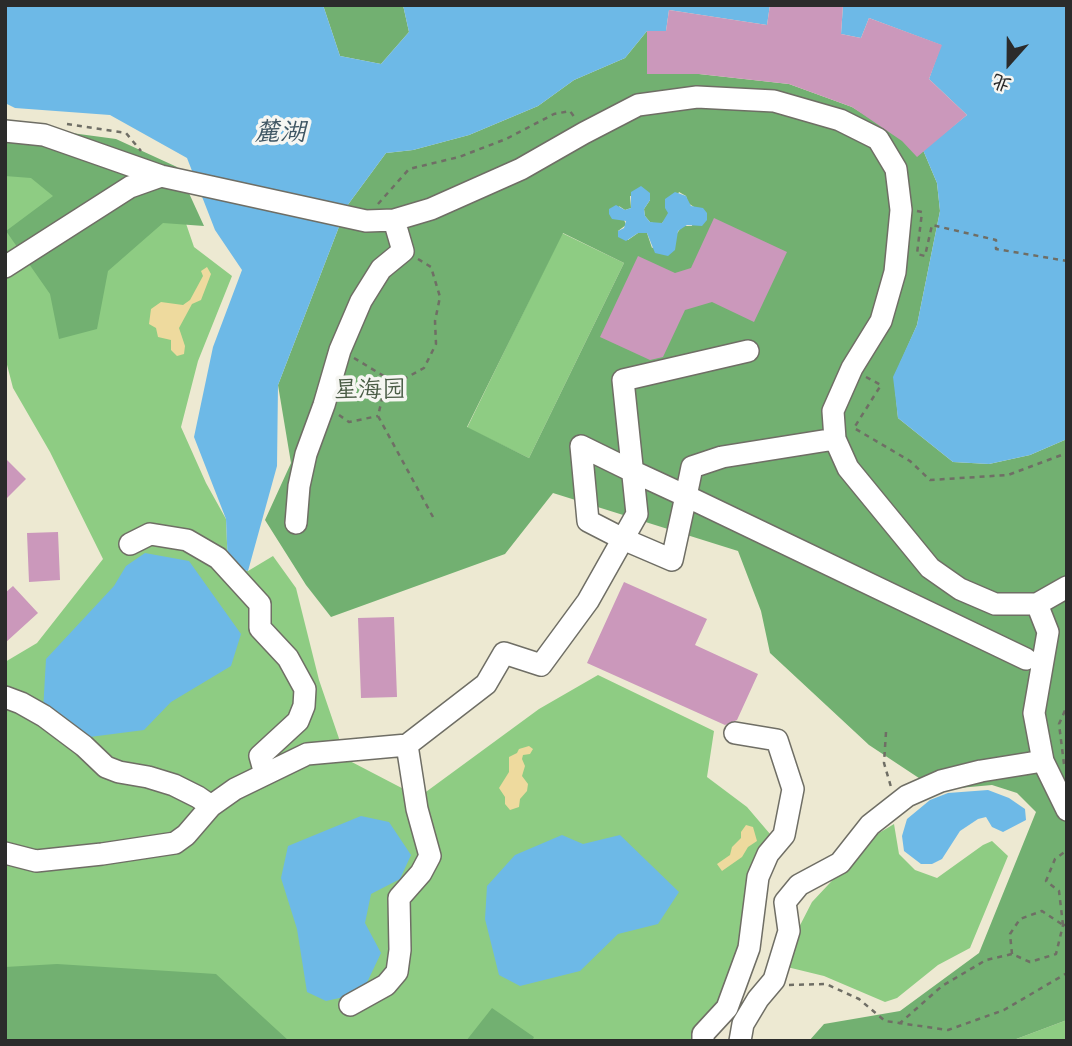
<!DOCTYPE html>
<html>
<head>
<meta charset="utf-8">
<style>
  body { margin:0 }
  #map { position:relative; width:1072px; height:1046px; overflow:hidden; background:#ede9d2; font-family:"Shantell Sans","LXGW WenKai TC",sans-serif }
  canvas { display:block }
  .frame { position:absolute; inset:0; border:7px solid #2b2b2b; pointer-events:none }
  .north { position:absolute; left:974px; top:28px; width:70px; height:70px; -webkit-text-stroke:5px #f6f6f2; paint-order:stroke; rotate:201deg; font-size:19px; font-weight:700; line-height:28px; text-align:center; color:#2b2b2b }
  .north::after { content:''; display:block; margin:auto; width:24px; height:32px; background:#2b2b2b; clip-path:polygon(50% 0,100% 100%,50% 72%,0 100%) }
</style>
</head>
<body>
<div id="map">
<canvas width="1072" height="1046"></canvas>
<div class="frame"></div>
<div class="north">北</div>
</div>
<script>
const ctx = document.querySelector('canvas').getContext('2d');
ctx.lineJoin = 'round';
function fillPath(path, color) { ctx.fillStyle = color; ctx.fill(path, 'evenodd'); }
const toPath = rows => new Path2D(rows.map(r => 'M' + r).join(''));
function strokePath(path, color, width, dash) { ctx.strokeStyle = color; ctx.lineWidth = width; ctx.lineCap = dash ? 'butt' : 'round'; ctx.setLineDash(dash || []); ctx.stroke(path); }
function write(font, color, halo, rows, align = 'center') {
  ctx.font = font + ' "Shantell Sans","LXGW WenKai TC",sans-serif'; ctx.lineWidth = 7; ctx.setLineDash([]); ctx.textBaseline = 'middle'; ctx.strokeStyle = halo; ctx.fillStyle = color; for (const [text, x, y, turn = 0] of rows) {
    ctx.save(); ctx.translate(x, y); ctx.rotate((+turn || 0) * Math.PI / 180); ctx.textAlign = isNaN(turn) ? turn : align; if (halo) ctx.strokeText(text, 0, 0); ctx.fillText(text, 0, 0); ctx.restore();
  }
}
fillPath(toPath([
  [5,135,178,200,194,247,232,276,198,361,181,427,206,483,226,519,228,567,248,571,273,556,296,588,319,680,346,759,419,797,539,709,598,675,714,731,707,777,747,807,776,841,730,992,706,1041,5,1041,5,662,37,643,103,559,50,452,13,388,5,357],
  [562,233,624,263,529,458,467,428],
  [894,824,899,854,915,870,937,878,983,845,992,841,1008,856,970,948,938,965,897,998,885,1002,824,976,787,967,794,937,812,902,874,836],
  [1067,1020,1067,1041,1011,1041]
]), '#8ecc83');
fillPath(toPath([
  [323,5,403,5,409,32,381,64,340,56],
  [647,31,647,74,699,74,789,84,852,107,923,150,937,183,940,211,917,325,894,377,898,418,953,462,989,464,1030,455,1067,439,1067,1020,1011,1041,809,1041,824,1024,900,1011,979,953,1036,812,1017,793,992,785,937,790,869,745,770,653,761,611,738,551,553,493,505,554,331,617,306,585,265,520,291,463,278,385,347,206,386,153,413,150,469,135,538,106,574,80,625,58],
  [679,192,686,196,688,203,694,207,692,226,682,226,676,235,652,248,647,233,638,233,628,240,618,231,626,225,619,206,625,210,631,208,630,196,650,200,644,209,645,216,650,222,656,224,662,223,666,219],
  [563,233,624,263,529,458,467,427],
  [5,124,116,139,177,167,204,226,163,223,108,271,97,329,59,339,50,294,6,231,53,196,31,178,5,176],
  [57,964,216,974,289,1041,5,1041,5,967],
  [492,1008,534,1037,532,1041,466,1041]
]), '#72b071');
fillPath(toPath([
  [207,267,211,274,201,300,192,304,179,328,185,346,184,354,177,356,171,350,171,340,158,337,156,328,149,324,151,309,161,302,183,305,190,300,203,276,201,271],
  [529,746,533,749,530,754,523,755,522,759,525,766,522,776,528,784,527,791,520,799,519,807,510,810,505,804,505,797,499,788,509,772,509,757,517,753,519,749],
  [746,825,753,827,757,841,748,847,742,857,722,871,717,864,730,855,732,847,741,838,741,832]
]), '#eeda9e');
fillPath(toPath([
  [5,5,323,5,340,56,381,64,409,32,403,5,770,5,767,25,669,10,666,31,647,31,625,58,574,80,538,106,469,135,413,150,386,153,347,206,278,385,277,466,248,571,228,567,226,519,194,437,213,347,242,270,215,230,187,158,110,115,15,108,5,103],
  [843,5,1067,5,1067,439,1030,455,989,464,953,462,898,418,893,377,917,325,940,211,937,183,923,150,967,115,929,79,941,45,869,18,861,38,841,34],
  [641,186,650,193,650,200,644,209,645,216,650,222,662,223,668,213,665,208,665,199,675,192,686,196,691,206,703,208,707,213,707,220,702,226,687,225,678,231,675,250,668,256,655,253,647,233,638,233,626,241,618,237,618,231,624,228,626,221,612,219,609,214,609,209,616,205,625,210,631,208,631,192],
  [145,553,189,561,241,634,231,666,171,702,144,730,82,738,43,711,46,659,114,586,126,566],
  [988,790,1009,798,1025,809,1026,820,1003,832,992,827,986,817,978,819,960,831,942,859,932,864,921,864,904,851,902,836,907,819,930,800,948,793],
  [361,816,389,822,411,855,400,879,371,894,365,923,381,953,362,993,326,1001,307,992,297,929,281,878,288,846],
  [562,835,583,844,620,835,679,892,658,924,618,934,580,971,520,986,499,975,485,919,487,886,515,855]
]), '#6db9e7');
fillPath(toPath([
  [770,5,843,5,841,34,861,38,869,18,942,45,929,79,967,115,917,157,902,141,852,107,789,84,699,74,647,74,647,31,666,31,669,10,767,25],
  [714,218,787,252,754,322,712,302,685,310,663,357,650,360,600,337,638,256,675,273,691,268],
  [5,458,26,479,5,500],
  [58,532,60,580,29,582,27,533],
  [624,582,707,619,695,645,758,674,737,720,725,725,587,663],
  [13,586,38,613,5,643,5,593],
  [394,617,397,697,361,698,358,618]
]), '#cb98bb');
const minor = toPath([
  [5,131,44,135,161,176,366,221,394,220,431,209,521,169,584,133,638,105,697,97,774,101,840,120,878,139,896,169,901,210,895,272,881,321,852,368,833,411,835,439,848,468,930,568,960,589,995,604,1037,604,1067,587],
  [5,267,130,187,161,176],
  [835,439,722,457,692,467,686,496,672,560,623,539,588,521,581,446,632,471,686,496,1026,659],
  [296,523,299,486,306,454,324,405,340,350,361,301,381,269,403,251,394,220],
  [130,544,150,534,187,540,218,558,260,604,260,628,288,658,305,689,304,706,298,721,260,756,265,774],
  [5,697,21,703,44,716,84,746,106,767,119,772,148,777,174,785,198,797,211,806],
  [1043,761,1067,810],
  [5,853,36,861,102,854,175,843,186,835,211,806,235,789,307,754,407,745],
  [350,1005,386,985,397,972,400,950,399,898,421,873,430,856,417,809,407,745,486,684,504,653,541,665,588,601,637,514,623,380,748,351],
  [703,1041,703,1034,727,1008,749,948,758,877,768,854,784,835,793,789,777,740,735,733],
  [740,1041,743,1024,758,999,774,980,789,931,785,902,799,885,840,863,870,825,907,796,941,781,981,771,1043,761,1034,713,1048,632,1037,604]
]);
strokePath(minor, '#6f6e65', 24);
strokePath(toPath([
  [67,124,126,133,141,151],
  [378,204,409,169,459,157,506,139,554,114,570,111,575,118],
  [917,211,922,212,917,254,925,256,932,225,996,240,996,249,1067,261],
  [418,259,431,267,440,297,435,321,436,344,424,368,404,379,387,378,378,416,433,517],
  [354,358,387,378],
  [866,377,881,385,854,428,910,461,930,480,1008,475,1067,453],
  [339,415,349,422,378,416],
  [886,732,884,763,891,787],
  [1064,764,1059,724,1067,706],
  [1063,925,1059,891,1046,881,1055,859,1067,850],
  [1012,954,1010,934,1020,919,1042,911,1063,925],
  [789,985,826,984,859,999,885,1021,948,1030,1004,1010,1067,973],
  [899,1024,942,986,986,960,1012,954,1030,962,1056,954,1063,925,1067,925]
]), '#6f6e65', 2.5, [5, 5]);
strokePath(minor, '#fff', 21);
write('24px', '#495b45', '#f6f6f2', [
  ["星海园",370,391]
]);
write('italic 26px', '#3f5663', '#f6f6f2', [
  ["麓湖",280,133]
]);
</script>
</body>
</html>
